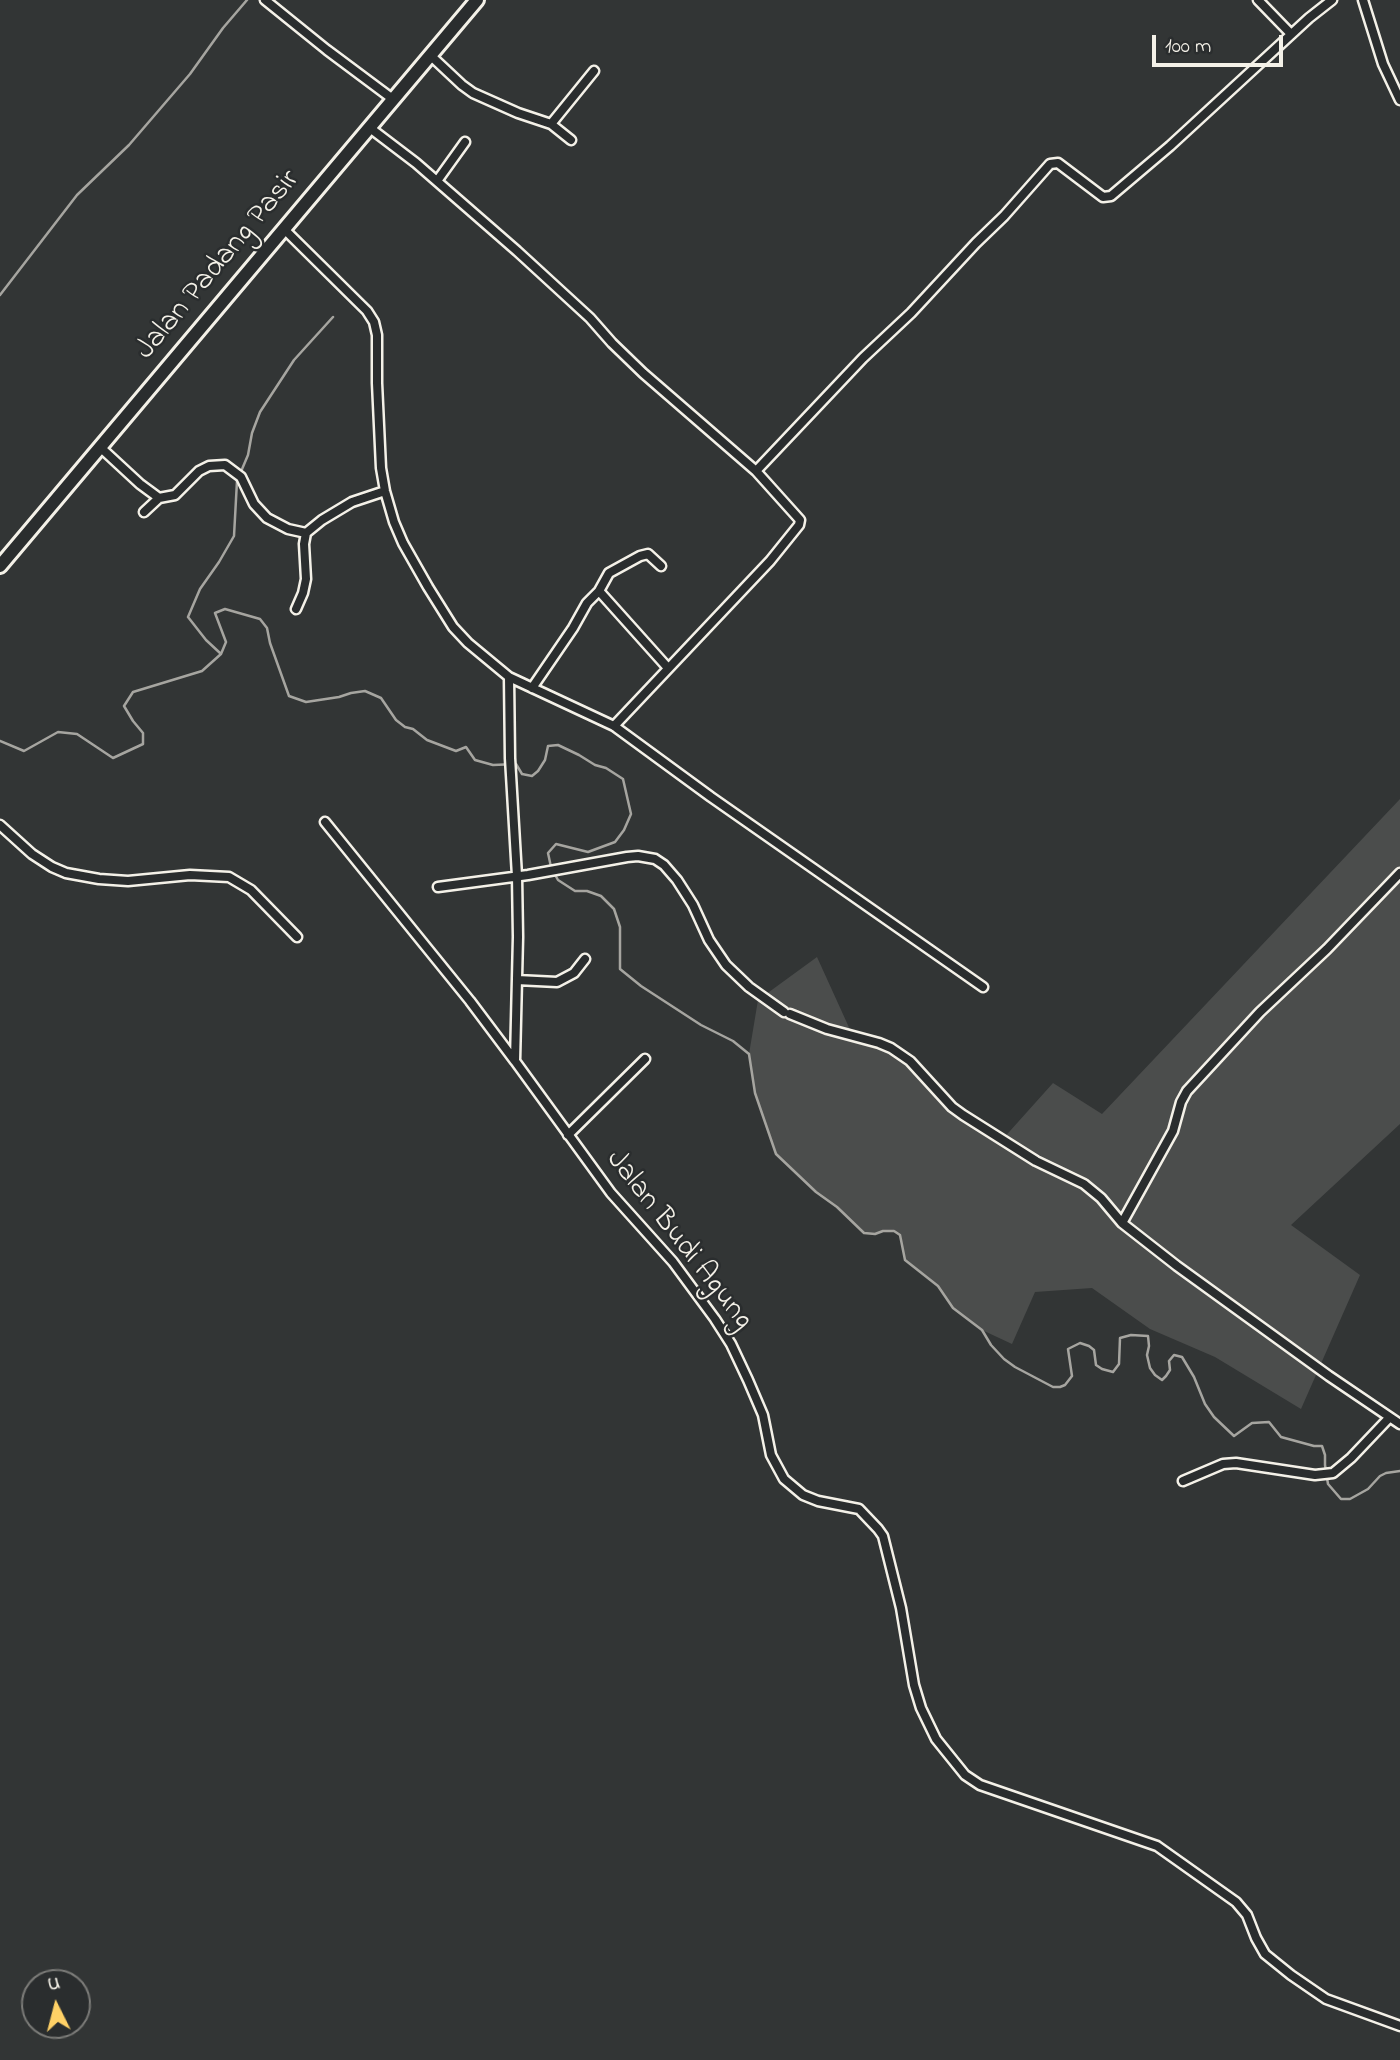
<!DOCTYPE html>
<html>
<head>
<meta charset="utf-8">
<style>
  body { margin:0 }
  #map { position:relative; width:1400px; height:2060px; overflow:hidden; background:#323535; font-family:"Indie Flower",sans-serif }
  canvas { display:block }
  .north { position:absolute; left:21px; top:1969px; width:70px; height:70px; box-sizing:border-box; background:#2a2d2e; border:2px solid #7b7b78; border-radius:50%; rotate:354deg; font-size:19px; font-weight:700; line-height:28px; text-align:center; color:#f4f1e8 }
  .north::after { content:''; display:block; margin:auto; width:24px; height:32px; background:#ffd166; clip-path:polygon(50% 0,100% 100%,50% 72%,0 100%) }
  .scale { position:absolute; left:1152px; top:35px; width:131px; height:32px; box-sizing:border-box; border:4px solid #f4f1e8; border-top:0; padding-left:9px; font-size:21px; line-height:24px; white-space:nowrap; color:#f4f1e8; -webkit-text-stroke:5px #2a2d2e; paint-order:stroke }
</style>
</head>
<body>
<div id="map">
<canvas width="1400" height="2060"></canvas>
<div class="north">U</div>
<div class="scale">100 m</div>
</div>
<script>
const ctx = document.querySelector('canvas').getContext('2d');
ctx.lineJoin = 'round';
function fillPath(path, color) { ctx.fillStyle = color; ctx.fill(path, 'evenodd'); }
const toPath = rows => new Path2D(rows.map(r => 'M' + r).join(''));
function strokePath(path, color, width, dash) { ctx.strokeStyle = color; ctx.lineWidth = width; ctx.lineCap = dash ? 'butt' : 'round'; ctx.setLineDash(dash || []); ctx.stroke(path); }
function write(font, color, halo, rows, align = 'center') {
  ctx.font = font + ' "Indie Flower",sans-serif'; ctx.lineWidth = 5; ctx.setLineDash([]); ctx.textBaseline = 'middle'; ctx.strokeStyle = halo; ctx.fillStyle = color; for (const [text, x, y, turn = 0] of rows) {
    ctx.save(); ctx.translate(x, y); ctx.rotate((+turn || 0) * Math.PI / 180); ctx.textAlign = isNaN(turn) ? turn : align; if (halo) ctx.strokeText(text, 0, 0); ctx.fillText(text, 0, 0); ctx.restore();
  }
}
fillPath(toPath([
  [1400,799,1400,1124,1291,1225,1360,1275,1301,1409,1215,1357,1150,1329,1092,1288,1035,1292,1012,1344,982,1330,953,1308,938,1286,905,1260,900,1235,893,1231,883,1231,875,1234,864,1233,837,1207,816,1192,776,1154,755,1093,749,1054,758,1000,817,957,852,1034,906,1052,939,1100,1001,1141,1053,1083,1102,1114]
]), '#4b4d4c');
strokePath(toPath([
  [0,295,77,195,129,145,190,74,223,28,247,0],
  [220,653,206,640,188,617,200,589,219,562,234,536,237,481,248,455,252,433,260,412,294,360,333,317],
  [0,741,24,751,58,732,77,734,113,758,143,744,143,733,133,721,124,706,133,692,202,671,221,654,226,642,215,613,225,609,260,619,267,628,270,643,289,696,306,702,339,697,351,693,365,691,381,698,396,720,405,727,413,729,427,740,456,751,466,747,475,760,493,765,516,764,522,774,532,776,538,771,545,760,548,746,558,745,579,755,595,765,606,768,623,779,631,814,624,830,615,842,588,852,556,844,548,853,551,867],
  [554,873,558,880,575,891,587,891,601,896,614,909,620,927,620,969,641,986,701,1025,733,1041,749,1054,755,1093,776,1154,816,1192,837,1207,864,1233,875,1234,883,1231,894,1231,900,1235,905,1260,938,1286,953,1308,982,1330,991,1345,1004,1359,1015,1367,1053,1387,1060,1387,1065,1385,1072,1376,1068,1349,1080,1343,1089,1346,1094,1350,1096,1365,1102,1369,1113,1372,1119,1364,1120,1338,1131,1335,1148,1336,1149,1346,1147,1355,1150,1368,1155,1375,1162,1380,1166,1376,1170,1370,1169,1361,1174,1355,1182,1357,1194,1377,1205,1404,1214,1417,1234,1436,1252,1423,1269,1422,1281,1437,1314,1446,1322,1446,1325,1455,1325,1465,1328,1484,1341,1499,1350,1499,1368,1489,1380,1476,1386,1473,1400,1471]
]), '#a6a5a0', 2.5);
const minor = toPath([
  [265,0,327,50,394,100],
  [1258,0,1291,34],
  [1363,0,1383,64,1400,100],
  [430,55,462,85,473,93,518,113,551,124,571,140],
  [551,124,594,71],
  [370,128,416,163,517,251,590,318,612,343,643,373,756,471,800,520,799,525,770,561,614,726],
  [437,181,465,142],
  [284,229,367,311,374,322,377,335,377,383,381,468,385,491,394,522,403,543,428,587,453,627,468,643,509,677,510,758,517,876,518,937,515,1061,611,1193,673,1262,715,1319,731,1344,748,1380,763,1415,771,1455,784,1479,803,1495,818,1501,859,1509,878,1529,883,1536,901,1608,914,1685,921,1708,936,1739,965,1775,980,1785,1157,1846,1236,1902,1247,1915,1256,1938,1265,1954,1291,1975,1326,1999,1400,2026],
  [100,447,140,484,159,498,175,495,199,471,209,466,225,465,241,477,254,504,267,518,288,529,306,533],
  [756,471,863,358,911,313,976,243,1004,216,1050,164,1058,163,1103,197,1111,196,1170,146,1309,18,1332,0],
  [144,512,159,498],
  [599,591,609,573,640,556,648,554,661,566],
  [296,609,303,593,306,579,304,544,306,533,322,520,352,502,385,491],
  [509,677,614,726,711,797,983,987],
  [532,688,573,628,587,603,599,591,668,668],
  [325,822,470,1001,515,1061],
  [0,825,32,854,52,867,66,873,99,879,128,881,190,875,229,877,251,890,297,937],
  [438,887,528,875,627,857,638,856,655,859,664,865,677,880,693,905,709,940,726,965,749,987,784,1012],
  [517,980,557,982,574,973,585,959],
  [790,1014,827,1029,879,1043,891,1048,910,1061,952,1107,963,1115,1036,1161,1084,1184,1101,1198,1122,1223,1177,1266,1329,1376,1400,1424],
  [568,1135,645,1059],
  [1122,1223,1173,1131,1181,1102,1187,1091,1260,1012,1327,949,1400,873],
  [1183,1481,1223,1464,1236,1463,1315,1475,1333,1473,1351,1458,1389,1418]
]);
const trunk = toPath([
  [0,566,477,0]
]);
strokePath(minor, '#f4f1e8', 13);
strokePath(trunk, '#f4f1e8', 18);
strokePath(minor, '#2a2d2e', 8);
strokePath(trunk, '#2a2d2e', 12);
write('30px', '#f4f1e8', '#2a2d2e', [
  ["Jalan Padang Pasir",219,266,-50],
  ["Jalan Budi Agung",678,1241,52]
]);
</script>
</body>
</html>
